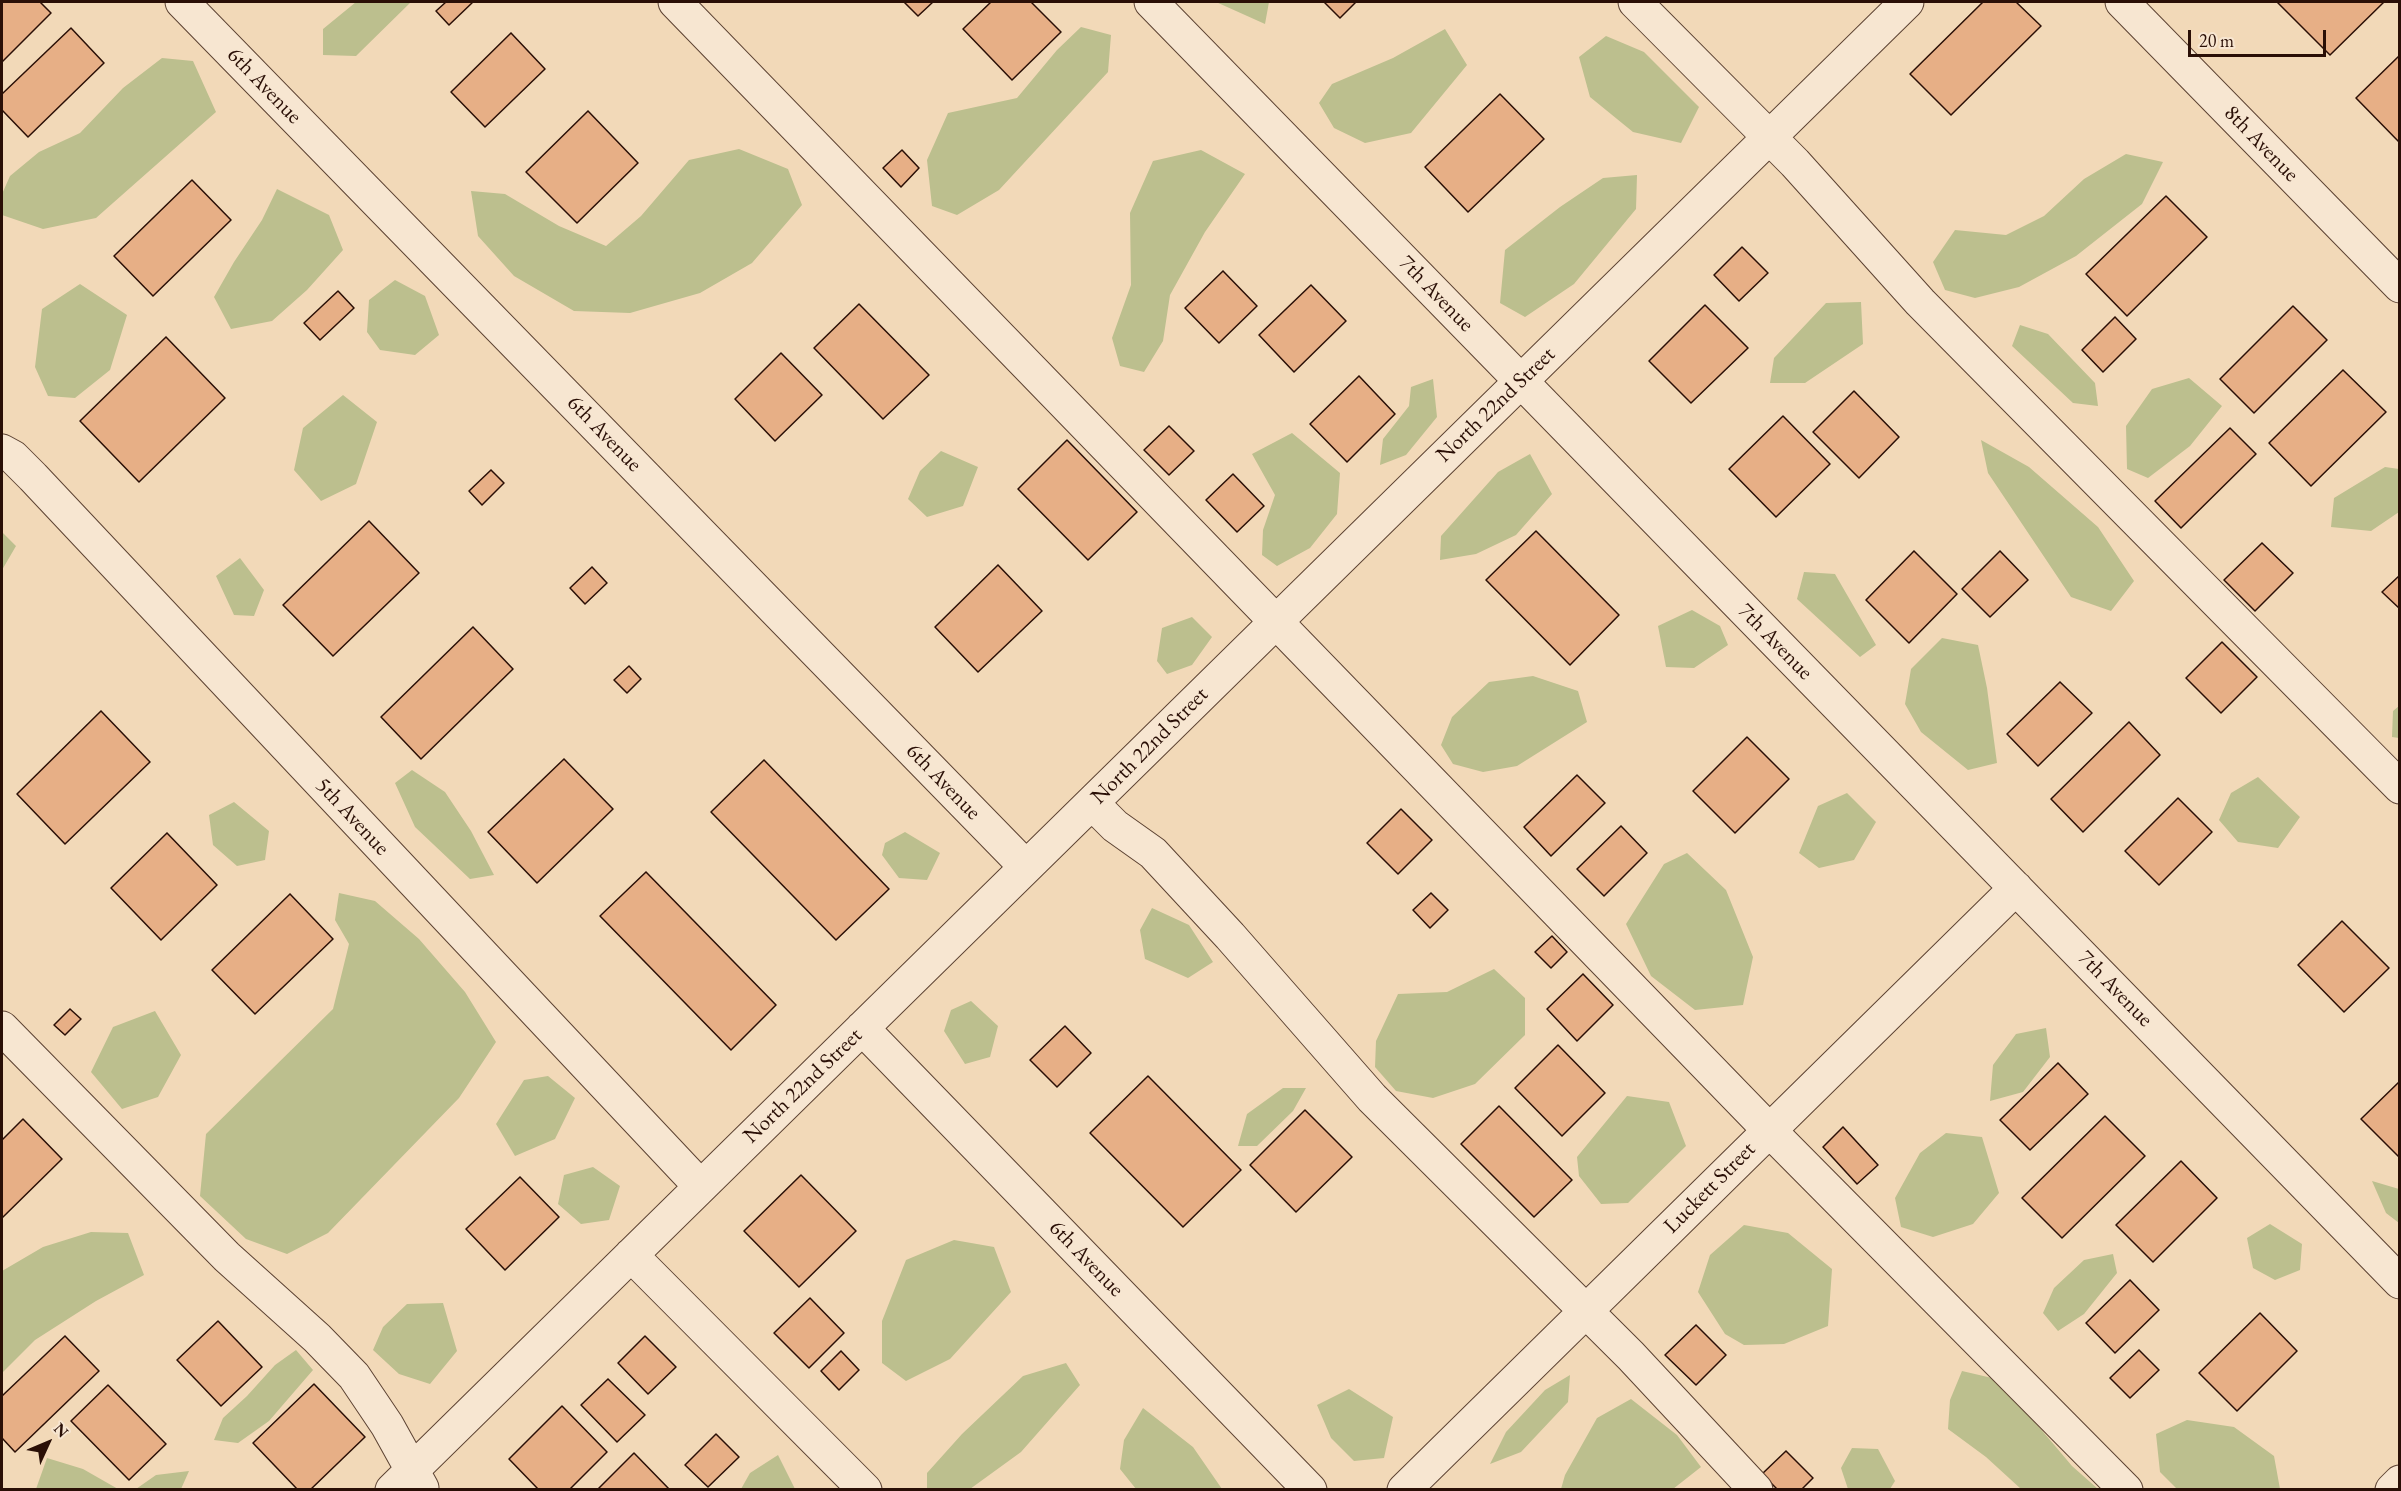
<!DOCTYPE html>
<html>
<head>
<meta charset="utf-8">
<style>
  body { margin:0 }
  #map { position:relative; width:2401px; height:1491px; overflow:hidden; background:#f2d9b8; font-family:"EB Garamond",serif }
  canvas { display:block }
  .frame { position:absolute; inset:0; border:3px solid #2a0f06; pointer-events:none }
  .north { position:absolute; left:18px; top:1413px; width:60px; height:60px; -webkit-text-stroke:4px #f7e6d1; paint-order:stroke; rotate:46deg; font-size:16px; font-weight:700; line-height:24px; text-align:center; color:#2a0f06 }
  .north::after { content:''; display:block; margin:auto; width:21px; height:27px; background:#2a0f06; clip-path:polygon(50% 0,100% 100%,50% 72%,0 100%) }
  .scale { position:absolute; left:2188px; top:30px; width:138px; height:27px; box-sizing:border-box; border:3px solid #2a0f06; border-top:0; padding-left:8px; font-size:18px; line-height:21px; white-space:nowrap; color:#2a0f06; -webkit-text-stroke:4px #f7e6d1; paint-order:stroke }
</style>
</head>
<body>
<div id="map">
<canvas width="2401" height="1491"></canvas>
<div class="frame"></div>
<div class="north">N</div>
<div class="scale">20 m</div>
</div>
<script>
const ctx = document.querySelector('canvas').getContext('2d');
ctx.lineJoin = 'round';
function fillPath(path, color) { ctx.fillStyle = color; ctx.fill(path, 'evenodd'); }
const toPath = rows => new Path2D(rows.map(r => 'M' + r).join(''));
function strokePath(path, color, width, dash) { ctx.strokeStyle = color; ctx.lineWidth = width; ctx.lineCap = dash ? 'butt' : 'round'; ctx.setLineDash(dash || []); ctx.stroke(path); }
function write(font, color, halo, rows, align = 'center') {
  ctx.font = font + ' "EB Garamond",serif'; ctx.lineWidth = 4.5; ctx.setLineDash([]); ctx.textBaseline = 'middle'; ctx.strokeStyle = halo; ctx.fillStyle = color; for (const [text, x, y, turn = 0] of rows) {
    ctx.save(); ctx.translate(x, y); ctx.rotate((+turn || 0) * Math.PI / 180); ctx.textAlign = isNaN(turn) ? turn : align; if (halo) ctx.strokeText(text, 0, 0); ctx.fillText(text, 0, 0); ctx.restore();
  }
}
fillPath(toPath([
  [356,2,411,2,356,56,323,55,323,29],
  [1216,2,1269,2,1265,24],
  [1081,27,1111,35,1108,72,999,190,957,215,932,206,927,160,948,113,1017,98,1057,50],
  [1445,29,1467,65,1411,133,1365,143,1334,128,1319,103,1332,84,1393,58],
  [1606,36,1644,52,1699,107,1681,143,1633,132,1590,97,1579,57],
  [162,58,193,61,216,112,96,218,43,229,2,215,2,194,10,176,39,152,80,133,123,88],
  [739,149,788,169,802,205,752,263,700,293,630,313,574,311,514,276,478,236,471,191,505,194,559,226,606,246,641,216,689,160],
  [1201,150,1245,174,1205,232,1170,295,1163,341,1144,372,1120,366,1112,338,1131,285,1130,213,1153,161],
  [2126,154,2163,162,2142,204,2076,256,2019,287,1975,298,1945,290,1933,262,1955,230,2006,235,2044,216,2084,179],
  [1637,175,1636,209,1574,284,1525,317,1500,303,1505,250,1560,207,1603,178],
  [277,189,329,215,343,250,307,290,272,321,231,329,214,297,234,262,262,220],
  [395,280,425,296,439,335,415,355,380,350,367,332,369,300],
  [80,284,127,315,110,370,75,398,48,396,35,367,42,309],
  [1861,302,1863,344,1805,383,1770,383,1774,358,1826,303],
  [2020,325,2048,334,2095,383,2098,406,2073,403,2012,346],
  [2189,378,2222,406,2190,446,2148,478,2127,469,2126,426,2152,389],
  [1433,379,1437,417,1406,455,1380,465,1383,439,1409,406,1411,387],
  [343,395,377,422,356,484,321,501,294,470,303,428],
  [1292,433,1340,473,1337,514,1310,548,1277,566,1262,555,1263,530,1275,495,1252,454],
  [1981,440,2029,467,2098,527,2134,581,2111,611,2071,597,1988,473],
  [941,451,978,467,963,506,927,517,908,499,920,471],
  [1530,454,1552,494,1516,535,1476,554,1440,560,1441,536,1498,472],
  [2385,467,2399,469,2399,512,2371,531,2331,527,2334,498],
  [2,532,16,546,2,570],
  [240,558,264,590,254,616,234,615,216,576],
  [1804,572,1835,574,1876,645,1860,657,1797,599],
  [1692,610,1720,626,1728,645,1694,668,1666,667,1658,626],
  [1192,617,1212,637,1192,665,1167,674,1157,661,1162,628],
  [1942,638,1978,645,1987,688,1997,763,1968,770,1921,732,1905,704,1911,669],
  [1533,676,1578,691,1587,722,1517,766,1483,772,1453,764,1441,745,1452,717,1489,682],
  [2399,706,2399,738,2392,737,2393,711],
  [412,770,445,792,471,831,494,875,470,879,415,827,395,783],
  [2258,777,2300,817,2278,848,2238,842,2219,820,2231,793],
  [1847,793,1876,822,1854,860,1819,868,1799,853,1818,806],
  [234,802,269,831,265,860,237,866,213,845,209,815],
  [905,832,940,853,927,880,899,878,882,855,885,843],
  [1687,853,1726,890,1753,957,1743,1005,1695,1010,1651,976,1626,924,1664,864],
  [339,893,375,901,419,939,465,992,496,1042,459,1098,328,1233,287,1254,246,1239,200,1196,206,1134,333,1009,349,944,335,920],
  [1152,908,1189,925,1213,962,1188,978,1145,959,1140,930],
  [1494,969,1525,998,1525,1035,1475,1084,1433,1098,1396,1091,1375,1067,1376,1041,1398,994,1447,992],
  [971,1001,998,1026,990,1057,965,1064,944,1031,951,1010],
  [155,1011,181,1055,158,1097,122,1109,91,1072,113,1027],
  [2046,1028,2050,1057,2023,1092,1990,1101,1993,1065,2016,1034],
  [548,1076,575,1098,555,1139,515,1156,496,1124,524,1080],
  [1283,1088,1306,1088,1293,1111,1257,1146,1238,1146,1247,1114],
  [1627,1096,1669,1102,1686,1146,1628,1203,1601,1204,1579,1176,1577,1157],
  [1946,1133,1982,1137,1999,1193,1973,1224,1933,1237,1901,1227,1895,1198,1920,1153],
  [593,1167,620,1186,609,1220,581,1224,558,1204,564,1175],
  [2372,1181,2399,1189,2399,1223,2386,1213],
  [2270,1224,2302,1244,2300,1270,2275,1280,2253,1268,2247,1238],
  [1744,1225,1788,1233,1832,1269,1828,1326,1784,1344,1744,1345,1725,1334,1698,1292,1710,1255],
  [91,1232,128,1233,144,1275,96,1301,35,1340,2,1373,2,1271,43,1247],
  [954,1240,994,1247,1011,1292,950,1359,906,1381,882,1363,882,1321,906,1260],
  [2113,1254,2117,1273,2084,1314,2058,1331,2043,1313,2054,1288,2084,1260],
  [443,1303,457,1351,430,1384,399,1374,373,1350,383,1327,407,1304],
  [296,1350,313,1370,269,1421,238,1443,214,1440,223,1418,247,1396,275,1365],
  [1066,1363,1080,1385,1021,1452,970,1489,927,1489,927,1473,962,1434,1023,1376],
  [1962,1371,1992,1378,2028,1414,2072,1466,2098,1489,2021,1489,1986,1457,1948,1429,1950,1400],
  [1570,1375,1568,1402,1521,1452,1490,1464,1506,1432,1545,1390],
  [1349,1389,1393,1417,1384,1458,1354,1461,1331,1438,1317,1405],
  [1631,1399,1677,1435,1701,1467,1673,1489,1561,1489,1565,1475,1597,1418],
  [1143,1408,1193,1447,1222,1489,1136,1489,1120,1469,1124,1440],
  [2187,1420,2234,1427,2274,1456,2280,1489,2177,1489,2160,1472,2156,1434],
  [1852,1448,1878,1449,1895,1481,1890,1489,1848,1489,1841,1468],
  [778,1455,795,1489,741,1489,750,1473],
  [47,1458,83,1469,118,1489,36,1489],
  [189,1471,181,1489,136,1489,156,1475]
]), '#bcbf8e');
const building = toPath([
  [2,2,40,2,51,13,2,62,2,2],
  [446,2,473,2,449,25,436,11,446,2],
  [904,2,933,2,918,16,904,2],
  [991,2,1031,2,1061,32,1012,80,963,29,991,2],
  [1324,2,1356,2,1340,18,1324,2],
  [1983,2,2016,2,2041,26,1951,115,1910,74,1983,2],
  [2277,2,2384,2,2330,55,2277,2],
  [71,28,104,63,28,137,2,110,2,94,71,28],
  [511,33,545,69,485,127,451,92,511,33],
  [2400,55,2400,143,2356,98,2400,55],
  [1500,94,1544,139,1468,212,1425,167,1500,94],
  [588,111,638,163,577,223,526,172,588,111],
  [902,150,919,168,901,187,883,168,902,150],
  [192,180,231,220,153,296,114,256,192,180],
  [2166,196,2207,237,2127,316,2086,274,2166,196],
  [1742,247,1768,273,1739,301,1714,275,1742,247],
  [1223,271,1257,306,1219,343,1185,308,1223,271],
  [1311,285,1346,321,1294,372,1259,335,1311,285],
  [338,291,354,308,320,340,304,323,338,291],
  [859,304,929,375,883,419,814,348,859,304],
  [1705,305,1748,348,1691,403,1649,361,1705,305],
  [2293,306,2327,340,2254,413,2220,379,2293,306],
  [2115,317,2136,339,2103,372,2082,350,2115,317],
  [166,337,225,398,139,482,80,421,166,337],
  [781,353,822,395,775,441,735,399,781,353],
  [2343,370,2386,412,2311,486,2269,443,2343,370],
  [1359,376,1395,414,1347,462,1310,424,1359,376],
  [1854,391,1899,437,1859,478,1813,432,1854,391],
  [1783,416,1830,464,1776,517,1729,469,1783,416],
  [1169,426,1194,451,1169,475,1144,450,1169,426],
  [2230,428,2256,454,2181,528,2155,501,2230,428],
  [1067,440,1137,512,1088,560,1018,489,1067,440],
  [491,470,504,483,482,505,469,491,491,470],
  [1233,474,1264,506,1237,532,1206,500,1233,474],
  [369,521,419,573,333,656,283,605,369,521],
  [1536,531,1619,615,1570,665,1486,580,1536,531],
  [2262,543,2293,573,2255,611,2224,580,2262,543],
  [1914,551,1957,594,1909,643,1866,600,1914,551],
  [2000,551,2028,580,1990,617,1962,589,2000,551],
  [998,565,1042,611,978,672,935,627,998,565],
  [592,567,607,583,585,604,570,588,592,567],
  [2400,575,2400,609,2382,592,2400,575],
  [473,627,513,669,421,759,381,717,473,627],
  [2222,642,2257,677,2221,713,2186,678,2222,642],
  [629,666,641,679,627,693,614,680,629,666],
  [2060,682,2092,713,2038,766,2007,734,2060,682],
  [101,711,150,762,65,844,17,794,101,711],
  [2129,722,2160,755,2083,832,2051,799,2129,722],
  [1747,737,1789,779,1735,833,1693,791,1747,737],
  [564,759,613,809,537,883,488,832,564,759],
  [764,760,889,889,836,940,711,812,764,760],
  [1577,775,1605,803,1551,856,1524,827,1577,775],
  [2178,798,2212,832,2159,885,2125,851,2178,798],
  [1401,809,1432,840,1398,874,1367,843,1401,809],
  [1621,826,1647,853,1604,896,1577,869,1621,826],
  [167,833,217,885,161,940,111,888,167,833],
  [646,872,776,1005,731,1050,600,916,646,872],
  [1431,893,1448,910,1430,928,1413,910,1431,893],
  [290,894,333,939,255,1014,212,970,290,894],
  [2342,921,2389,968,2344,1012,2298,965,2342,921],
  [1552,936,1567,952,1551,968,1535,952,1552,936],
  [1583,974,1613,1005,1577,1041,1547,1009,1583,974],
  [70,1009,81,1019,65,1035,54,1025,70,1009],
  [1065,1026,1091,1053,1057,1087,1030,1060,1065,1026],
  [1558,1045,1605,1093,1562,1136,1515,1088,1558,1045],
  [2058,1063,2088,1094,2030,1150,2000,1120,2058,1063],
  [1148,1076,1241,1170,1183,1227,1090,1133,1148,1076],
  [2400,1081,2400,1158,2361,1119,2400,1081],
  [1499,1106,1572,1180,1534,1217,1461,1144,1499,1106],
  [1305,1110,1352,1157,1296,1212,1250,1165,1305,1110],
  [2105,1116,2145,1156,2062,1238,2022,1198,2105,1116],
  [23,1119,62,1159,2,1218,2,1140,23,1119],
  [1843,1127,1878,1165,1857,1184,1823,1147,1843,1127],
  [2181,1161,2217,1198,2153,1262,2116,1225,2181,1161],
  [801,1175,856,1231,799,1287,744,1231,801,1175],
  [520,1177,559,1217,505,1270,466,1229,520,1177],
  [2130,1280,2159,1310,2115,1353,2086,1323,2130,1280],
  [810,1298,844,1333,809,1368,774,1333,810,1298],
  [2260,1313,2297,1351,2237,1411,2199,1373,2260,1313],
  [218,1321,262,1367,221,1406,177,1360,218,1321],
  [1696,1325,1726,1355,1696,1385,1665,1355,1696,1325],
  [65,1336,99,1371,15,1452,2,1438,2,1396,65,1336],
  [645,1336,676,1367,648,1394,618,1363,645,1336],
  [2139,1350,2159,1370,2130,1398,2110,1378,2139,1350],
  [841,1351,859,1370,839,1390,821,1371,841,1351],
  [608,1379,645,1415,617,1442,581,1405,608,1379],
  [314,1384,365,1437,310,1490,298,1490,253,1443,314,1384],
  [108,1385,166,1444,129,1480,71,1421,108,1385],
  [562,1406,607,1452,569,1490,539,1490,509,1459,562,1406],
  [716,1434,739,1457,708,1487,685,1465,716,1434],
  [1786,1451,1813,1478,1801,1490,1778,1490,1762,1474,1786,1451],
  [634,1453,670,1490,597,1490,634,1453]
]);
fillPath(building, '#e7af86');
strokePath(building, '#2a0f06', 1.5);
const minor = toPath([
  [182,2,1026,867],
  [675,2,1769,1130,2126,1490],
  [1151,2,2400,1282],
  [1635,2,1795,163,1920,302,2400,787],
  [2122,2,2400,286],
  [2,451,13,457,33,477,700,1186],
  [1092,803,1115,826,1153,853,1230,936,1372,1098,1631,1356,1756,1490],
  [2,1028,227,1257,317,1338,354,1376,387,1425,422,1488],
  [862,1028,1310,1490],
  [631,1255,865,1490],
  [392,1490,1907,2],
  [1404,1490,2016,888],
  [2392,1490,2400,1482]
]);
strokePath(minor, '#5c4232', 35);
strokePath(minor, '#f7e6d1', 33);
write('22px', '#2a0f06', '#f7e6d1', [
  ["6th Avenue",264,86,46],
  ["8th Avenue",2261,144,46],
  ["7th Avenue",1436,294,46],
  ["North 22nd Street",1496,405,-44],
  ["6th Avenue",604,434,46],
  ["7th Avenue",1775,642,46],
  ["North 22nd Street",1150,746,-45],
  ["6th Avenue",943,782,46],
  ["5th Avenue",352,817,47],
  ["7th Avenue",2115,989,46],
  ["North 22nd Street",803,1086,-44],
  ["Luckett Street",1710,1188,-45],
  ["6th Avenue",1086,1259,46]
]);
</script>
</body>
</html>
